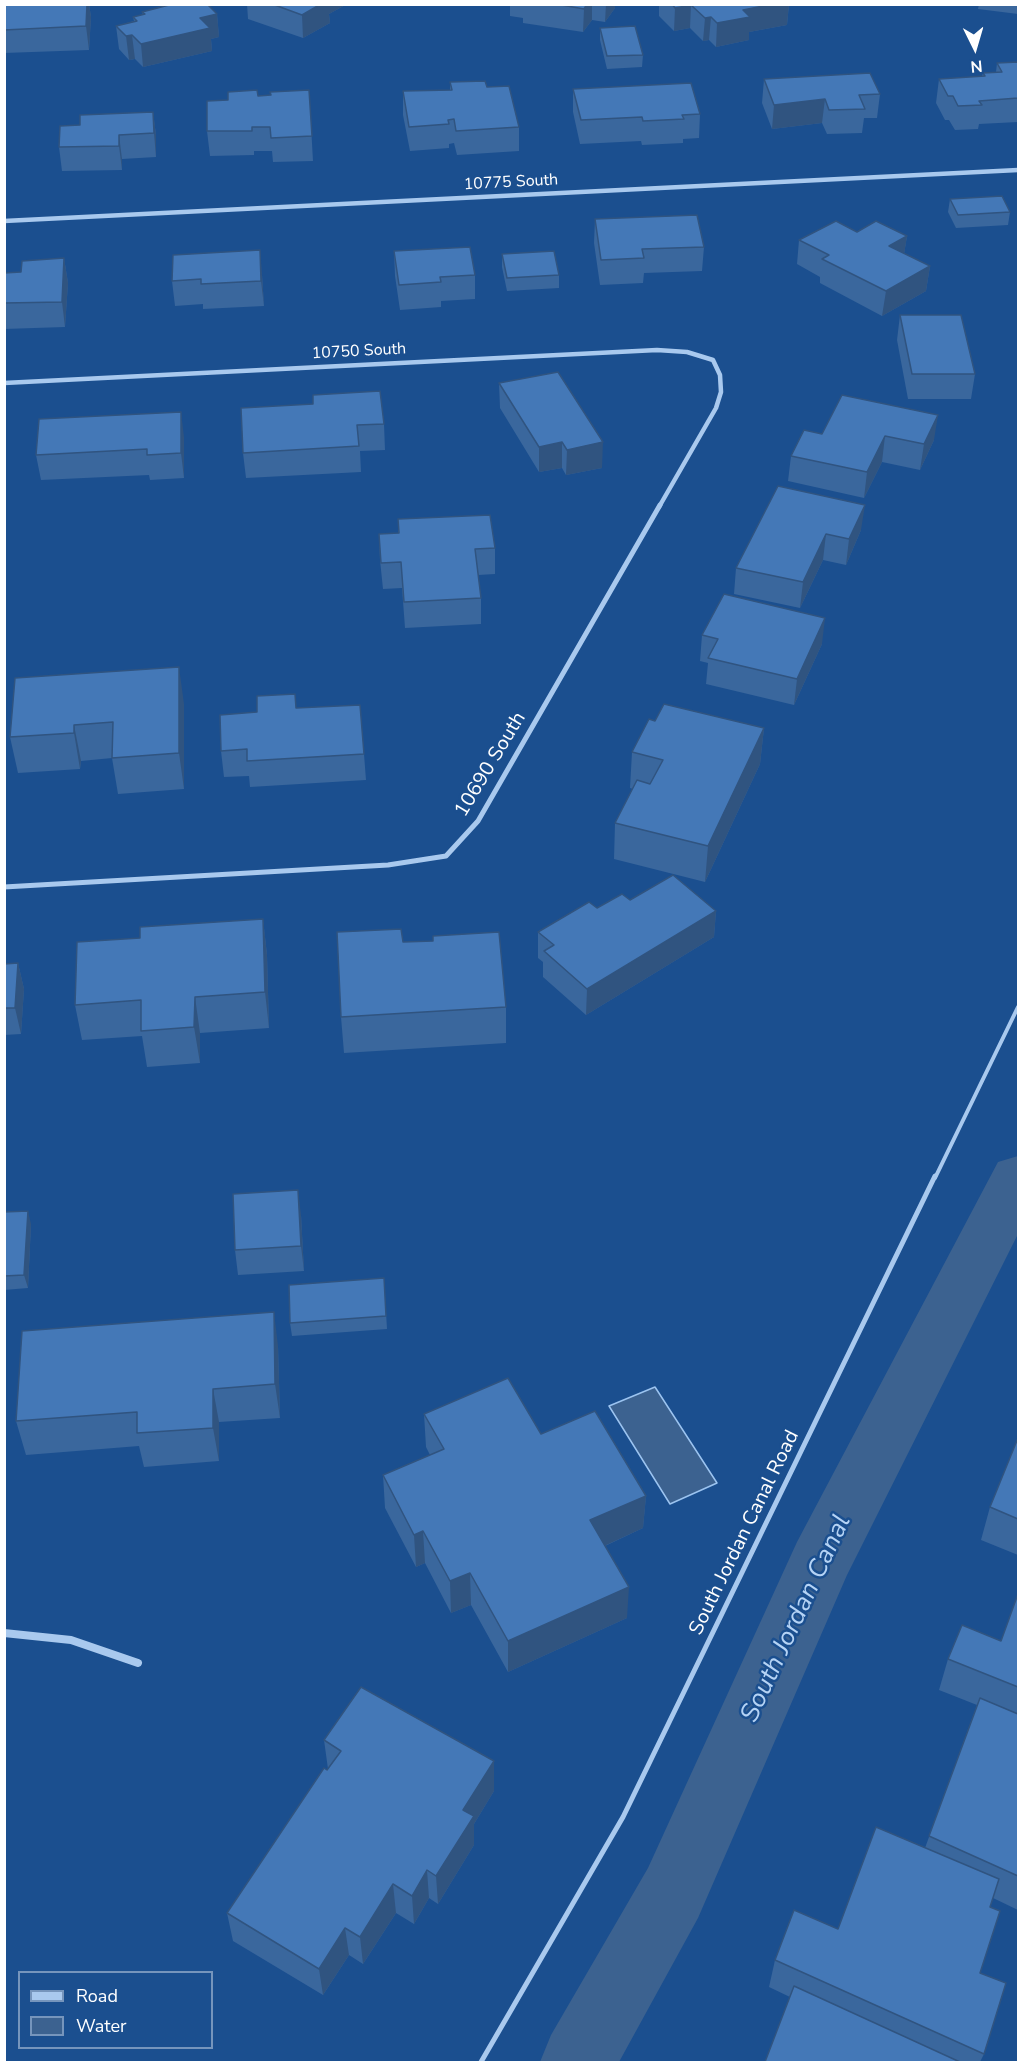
<!DOCTYPE html>
<html>
<head>
<meta charset="utf-8">
<style>
  body { margin:0 }
  #map { position:relative; width:1023px; height:2067px; overflow:hidden; background:#1b4f8f; font-family:"Nunito Sans",sans-serif }
  canvas { display:block }
  .frame { position:absolute; inset:0; border:6px solid #fff; pointer-events:none }
  .legend { position:absolute; left:18px; top:1971px; width:195px; height:78px; box-sizing:border-box; background:#1b4f8f; border:2px solid #7695bc; margin:0; padding:8px 10px; list-style:none; font-size:18px; color:#fff }
  .legend li { display:flex; align-items:center; gap:12px; height:30px }
  .legend b { width:30px; border:2px solid #7695bc }
  .north { position:absolute; left:945px; top:18px; width:60px; height:60px; -webkit-text-stroke:4px #1b4f8f; paint-order:stroke; rotate:175deg; font-size:16px; font-weight:700; line-height:24px; text-align:center; color:#fff }
  .north::after { content:''; display:block; margin:auto; width:21px; height:27px; background:#fff; clip-path:polygon(50% 0,100% 100%,50% 72%,0 100%) }
</style>
</head>
<body>
<div id="map">
<canvas width="1023" height="2067"></canvas>
<div class="frame"></div>
<ul class="legend">
<li><b style="height:8px;background:#a9c9ee"></b>Road</li>
<li><b style="height:16px;background:#3c6290"></b>Water</li>
</ul>
<div class="north">N</div>
</div>
<script>
const ctx = document.querySelector('canvas').getContext('2d');
ctx.lineJoin = 'round';
function fillPath(path, color) { ctx.fillStyle = color; ctx.fill(path, 'evenodd'); }
const toPath = rows => new Path2D(rows.map(r => 'M' + r).join(''));
function strokePath(path, color, width, dash) { ctx.strokeStyle = color; ctx.lineWidth = width; ctx.lineCap = dash ? 'butt' : 'round'; ctx.setLineDash(dash || []); ctx.stroke(path); }
function write(font, color, halo, rows, align = 'center') {
  ctx.font = font + ' "Nunito Sans",sans-serif'; ctx.lineWidth = 5; ctx.setLineDash([]); ctx.textBaseline = 'middle'; ctx.strokeStyle = halo; ctx.fillStyle = color; for (const [text, x, y, turn = 0] of rows) {
    ctx.save(); ctx.translate(x, y); ctx.rotate((+turn || 0) * Math.PI / 180); ctx.textAlign = isNaN(turn) ? turn : align; if (halo) ctx.strokeText(text, 0, 0); ctx.fillText(text, 0, 0); ctx.restore();
  }
}
const water = toPath([
  [655,1387,717,1483,670,1504,609,1406,655,1387]
]);
fillPath(water, '#3c6290');
strokePath(water, '#9cc4f0', 1.5);
fillPath(toPath([
  [1018,1156,1018,1234,847,1575,698,1918,619,2062,540,2062,551,2035,648,1868,797,1542,998,1162,1018,1156]
]), '#3c6290');
strokePath(toPath([
  [935,1178,1018,1007]
]), '#a9c9ee', 4);
strokePath(toPath([
  [481,2062,623,1817,935,1176]
]), '#a9c9ee', 5);
strokePath(toPath([
  [4,221,1018,170],
  [4,383,657,350,687,352,713,360,720,375,721,392,716,408,659,507]
]), '#a9c9ee', 4.5);
strokePath(toPath([
  [4,887,388,865,446,856,478,821,660,505]
]), '#a9c9ee', 5);
strokePath(toPath([
  [4,1633,71,1640,138,1663]
]), '#a9c9ee', 8);
fillPath(toPath([
  [4,4,89,4,91,17,89,50,4,53],
  [247,4,347,4,329,14,330,23,303,38,248,19],
  [510,4,615,4,615,8,605,22,592,20,583,32,523,23,523,18,510,16],
  [659,4,789,4,787,25,749,32,749,40,716,47,709,40,703,41,690,28,674,31,659,16],
  [979,4,1018,4,1018,14,978,9],
  [142,12,217,14,219,37,211,39,212,51,143,67,135,59,129,60,119,49,116,26,134,21,133,17,143,15],
  [600,28,643,55,642,67,607,69,600,40],
  [1018,62,1018,122,979,124,978,129,955,130,949,120,945,120,936,103,939,79,982,76,983,73,996,72,997,63],
  [764,79,880,94,877,118,864,118,862,133,827,134,822,123,772,129,762,103],
  [450,82,487,87,519,127,519,151,457,155,454,143,449,144,449,148,410,151,403,115,403,91,450,90],
  [573,89,700,114,699,138,683,139,683,143,642,145,641,141,580,144,573,112],
  [309,90,313,161,273,162,272,151,254,151,254,155,210,156,207,131,228,100],
  [153,112,156,135,156,157,122,159,122,170,62,171,59,147],
  [950,199,1010,212,1008,225,956,228,948,212],
  [595,219,704,247,702,271,644,273,643,283,600,285,594,243],
  [857,232,907,236,904,254,930,266,926,291,882,316,820,283,820,277,797,264,799,240],
  [394,251,475,275,475,299,441,301,441,307,400,310,395,276],
  [502,254,559,275,559,288,507,291,502,267],
  [64,258,68,283,65,327,4,329,4,273,21,272],
  [262,275,264,306,203,309,203,304,175,306,172,281],
  [900,315,975,374,971,399,908,399,897,340],
  [499,383,602,468,566,475,562,468,539,472,500,408],
  [842,395,934,440,920,470,882,462,864,498,788,481,791,456,822,434],
  [313,404,384,424,385,450,360,451,361,472,246,478,243,453],
  [184,437,184,478,150,480,149,475,41,480,36,455],
  [778,486,861,530,846,565,823,560,800,608,734,594,736,568],
  [398,519,495,548,495,574,478,575,481,598,481,624,405,628,402,588,383,589,380,560,379,534,398,533],
  [702,635,822,644,794,705,706,684,708,663,700,661],
  [184,704,184,789,118,794,112,758,81,761,80,769,18,773,10,737],
  [296,708,364,754,366,780,250,787,249,776,224,777,221,751,257,712],
  [655,721,764,728,760,764,705,882,614,859,615,823,633,789,630,788,632,752],
  [630,900,716,911,714,937,586,1015,543,977,543,962,538,958,538,932,597,908],
  [263,919,267,955,269,1028,200,1033,200,1063,147,1067,142,1036,82,1040,75,1005,140,938],
  [403,942,506,1007,506,1043,344,1053,341,1017],
  [18,963,24,989,21,1034,4,1035,4,964],
  [4,1212,31,1224,28,1288,4,1290],
  [301,1215,304,1271,238,1275,235,1250],
  [384,1278,387,1329,292,1336,290,1323],
  [278,1346,280,1418,219,1422,219,1461,144,1467,139,1446,26,1455,16,1421],
  [424,1414,541,1434,646,1496,643,1528,605,1546,627,1618,508,1672,471,1605,451,1613,425,1563,416,1567,385,1508,383,1475,430,1455,426,1447],
  [1018,1438,1018,1555,981,1540,990,1507],
  [1018,1594,1018,1910,993,1898,990,1907,980,1973,984,2054,980,2062,765,2062,790,1997,769,1987,775,1960,838,1929,925,1848,977,1705,939,1690,948,1659,1001,1641],
  [324,1740,494,1761,494,1791,474,1824,474,1845,438,1904,429,1898,414,1924,396,1913,363,1964,349,1955,323,1995,233,1941,227,1913,328,1769]
]), '#3a679d');
fillPath(toPath([
  [87,4,89,4,91,17,89,50,86,26],
  [319,4,347,4,329,14,330,23,303,38,302,15],
  [587,4,592,4,592,20,583,32,584,9],
  [606,4,615,4,615,8,605,22],
  [773,4,789,4,787,25,749,32,749,40,716,47,717,23,743,10],
  [691,5,690,28,674,31,675,8],
  [217,14,219,37,211,39,212,51,143,67,141,44,200,18],
  [711,17,709,40,703,41,705,18],
  [132,35,135,59,129,60,126,36],
  [825,99,822,123,772,129,774,105],
  [153,112,156,135,156,157,154,133],
  [119,135,122,159,122,170,119,146],
  [907,236,903,261,889,246],
  [260,250,262,275,264,306,261,281],
  [64,258,68,283,65,327,62,302],
  [930,266,926,291,882,316,886,291],
  [181,412,184,437,184,478,181,453],
  [938,415,934,440,920,470,924,444],
  [885,436,882,462,864,498,867,472],
  [562,442,562,468,539,472,539,447],
  [603,442,602,468,566,475,567,450],
  [865,505,861,530,846,565,849,539],
  [826,534,823,560,800,608,803,582],
  [825,618,822,644,794,705,797,679],
  [179,667,184,704,184,789,179,753],
  [74,725,81,761,80,769,74,733],
  [764,728,760,764,705,882,708,846],
  [716,911,714,937,586,1015,587,989],
  [263,919,267,955,269,1028,265,992],
  [18,963,24,989,21,1034,15,1008],
  [195,997,200,1033,200,1063,194,1027],
  [298,1190,301,1215,304,1271,301,1246],
  [28,1211,31,1224,28,1288,24,1275],
  [274,1312,278,1346,280,1418,275,1384],
  [213,1389,219,1422,219,1461,213,1428],
  [646,1496,643,1528,589,1553,590,1520],
  [423,1531,425,1563,416,1567,414,1535],
  [470,1573,471,1605,451,1613,450,1581],
  [629,1587,627,1618,508,1672,508,1641],
  [494,1761,494,1791,474,1824,474,1845,438,1904,436,1876,463,1810],
  [427,1870,429,1898,414,1924,412,1896],
  [393,1884,396,1913,363,1964,360,1937],
  [345,1928,349,1955,323,1995,319,1969]
]), '#305480');
const building = toPath([
  [4,4,87,4,86,26,4,30,4,4],
  [173,4,207,4,217,14,200,18,210,28,141,44,132,35,126,36,116,26,137,21,133,17,145,14,142,12,173,4],
  [272,4,321,4,302,15,272,4],
  [556,4,587,4,584,9,556,4],
  [672,4,773,4,743,10,750,17,717,23,711,17,705,18,691,5,675,8,672,4],
  [635,26,643,55,607,56,600,28,635,26],
  [1018,62,1018,98,979,101,982,105,958,106,953,96,948,96,939,79,985,76,983,73,1002,72,997,63,1018,62],
  [870,73,880,94,859,95,865,109,829,110,825,99,774,105,764,79,870,73],
  [485,81,487,87,509,86,519,127,456,131,454,119,448,120,449,124,409,127,403,91,452,90,450,82,485,81],
  [691,83,700,114,682,115,684,119,643,121,642,117,581,120,573,89,691,83],
  [257,90,258,96,271,95,270,92,309,90,312,136,271,138,270,127,252,127,252,131,207,131,207,101,228,100,228,92,257,90],
  [153,112,154,133,119,135,119,146,59,147,60,126,80,125,80,115,153,112],
  [1002,196,1010,212,958,215,950,199,1002,196],
  [697,215,704,247,642,249,644,258,601,260,595,219,697,215],
  [836,221,857,232,876,221,907,236,889,246,930,266,886,291,822,259,829,255,799,240,836,221],
  [470,247,475,275,440,277,441,282,399,285,394,251,470,247],
  [260,250,261,281,201,284,201,279,172,281,173,255,260,250],
  [554,251,559,275,507,278,502,254,554,251],
  [64,258,62,302,4,303,4,273,21,272,22,261,64,258],
  [900,315,961,315,975,374,912,374,900,315],
  [558,372,603,442,567,450,562,442,539,447,499,383,558,372],
  [380,391,384,424,357,425,359,446,243,453,241,408,313,404,313,395,380,391],
  [842,395,938,415,924,444,885,436,867,472,791,456,804,430,822,434,842,395],
  [181,412,181,453,147,455,147,449,36,455,39,419,181,412],
  [778,486,865,505,849,539,826,534,803,582,736,568,778,486],
  [490,515,495,548,475,549,481,598,404,602,401,562,381,563,379,534,399,533,398,519,490,515],
  [724,594,825,618,797,679,708,658,718,639,702,635,724,594],
  [179,667,179,753,112,758,113,722,74,725,74,733,10,737,15,678,179,667],
  [295,694,296,708,360,705,364,754,247,761,247,749,221,751,220,715,257,712,257,696,295,694],
  [664,704,764,728,708,846,615,823,637,780,650,784,663,760,632,752,649,719,655,721,664,704],
  [673,875,716,911,587,989,544,951,554,945,538,932,589,902,597,908,622,894,630,900,673,875],
  [263,919,265,992,195,997,194,1027,141,1031,141,1000,75,1005,77,942,140,938,140,927,263,919],
  [401,929,403,942,433,941,433,936,499,932,506,1007,341,1017,337,932,401,929],
  [18,963,15,1008,4,1008,4,964,18,963],
  [298,1190,301,1246,235,1250,233,1194,298,1190],
  [28,1211,24,1275,4,1276,4,1212,28,1211],
  [384,1278,386,1316,290,1323,289,1285,384,1278],
  [274,1312,275,1384,213,1389,213,1428,137,1433,137,1412,16,1421,22,1331,274,1312],
  [508,1378,541,1434,595,1411,646,1496,590,1520,629,1587,508,1641,470,1573,450,1581,423,1531,414,1535,383,1475,444,1449,424,1414,508,1378],
  [1018,1438,1018,1519,990,1507,1018,1438],
  [1018,1594,1018,1687,948,1659,962,1625,1001,1641,1018,1594],
  [361,1687,494,1761,463,1810,474,1816,436,1876,427,1870,412,1896,393,1884,360,1937,345,1928,319,1969,227,1913,324,1768,327,1770,341,1751,324,1740,361,1687],
  [980,1698,1018,1714,1018,1876,929,1836,980,1698],
  [876,1827,999,1879,990,1907,1000,1911,980,1973,1006,1983,984,2054,775,1960,794,1910,838,1929,876,1827],
  [794,1986,960,2062,765,2062,794,1986]
]);
fillPath(building, '#4478b7');
strokePath(building, '#305480', 1.5);
write('16px', '#fff', '#1b4f8f', [
  ["10775 South",511,183,-3],
  ["10750 South",359,352,-3]
]);
write('20px', '#fff', '#1b4f8f', [
  ["10690 South",491,765,-59],
  ["South Jordan Canal Road",745,1533,-64]
]);
write('italic 26px', '#b5d3f5', '#1b4f8f', [
  ["South Jordan Canal",797,1619,-65]
]);
</script>
</body>
</html>
